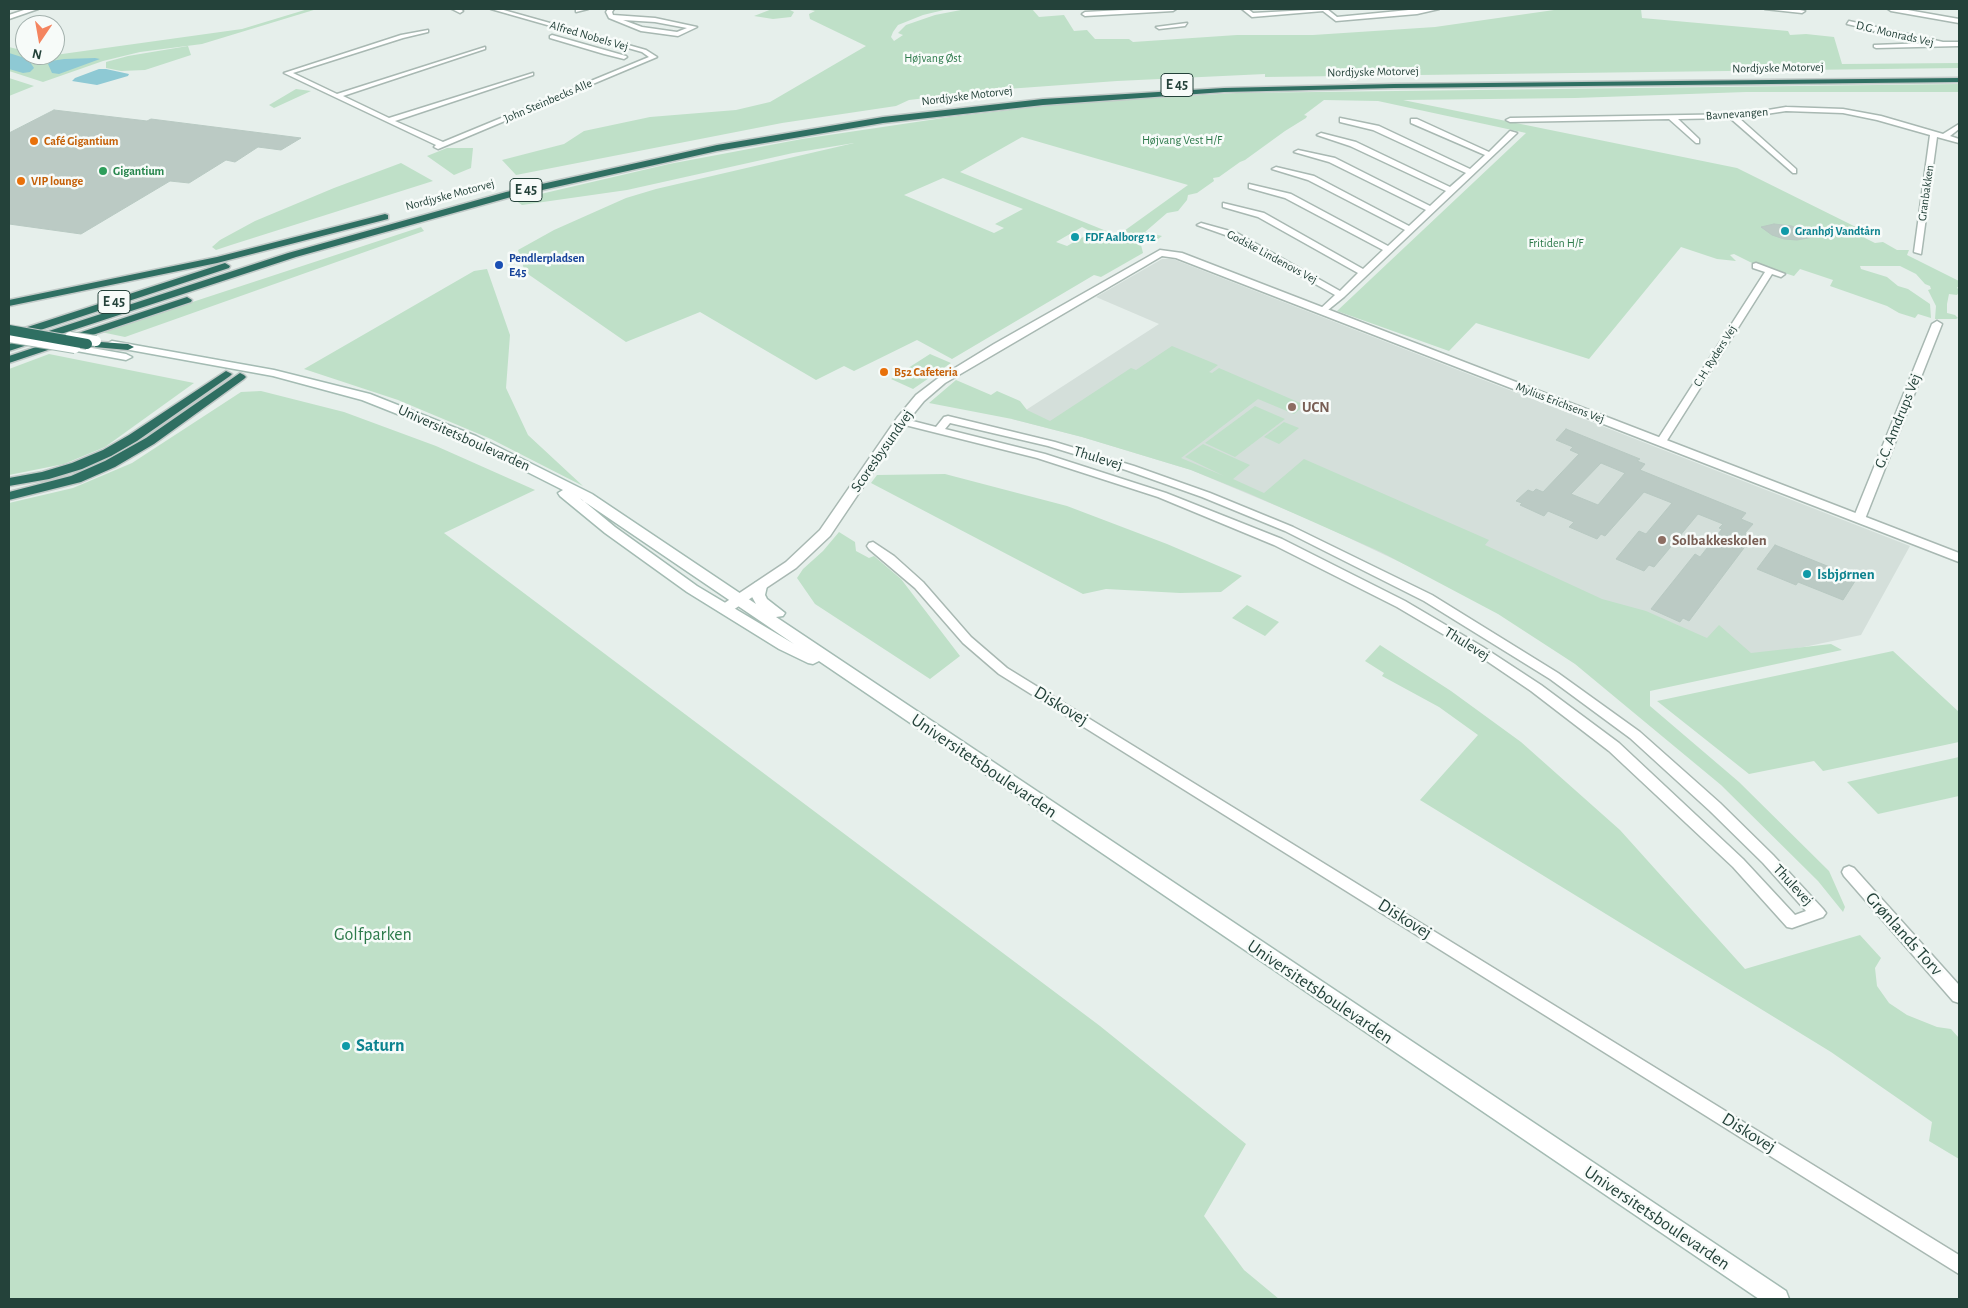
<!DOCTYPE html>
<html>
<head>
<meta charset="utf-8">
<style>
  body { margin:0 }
  #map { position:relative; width:1968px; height:1308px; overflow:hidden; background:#e6efeb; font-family:"Alegreya Sans",sans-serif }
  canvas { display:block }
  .frame { position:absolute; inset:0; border:10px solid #24423a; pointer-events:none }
  .north { position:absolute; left:15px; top:15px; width:50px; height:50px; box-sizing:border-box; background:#f7fbf9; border:1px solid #a3b1ad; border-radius:50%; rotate:192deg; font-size:14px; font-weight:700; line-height:20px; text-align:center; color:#24423a }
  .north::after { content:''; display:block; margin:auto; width:18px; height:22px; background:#f4845f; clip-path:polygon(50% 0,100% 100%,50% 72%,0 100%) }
</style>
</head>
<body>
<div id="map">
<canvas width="1968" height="1308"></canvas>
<div class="frame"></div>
<div class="north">N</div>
</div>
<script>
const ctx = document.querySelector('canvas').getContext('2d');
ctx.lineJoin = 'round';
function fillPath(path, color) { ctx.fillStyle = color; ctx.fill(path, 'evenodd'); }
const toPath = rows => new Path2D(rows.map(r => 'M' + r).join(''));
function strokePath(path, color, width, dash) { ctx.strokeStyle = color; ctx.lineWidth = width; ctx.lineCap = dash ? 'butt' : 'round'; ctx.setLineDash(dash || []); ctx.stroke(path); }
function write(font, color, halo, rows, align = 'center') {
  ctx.font = font + ' "Alegreya Sans",sans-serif'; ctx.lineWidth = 5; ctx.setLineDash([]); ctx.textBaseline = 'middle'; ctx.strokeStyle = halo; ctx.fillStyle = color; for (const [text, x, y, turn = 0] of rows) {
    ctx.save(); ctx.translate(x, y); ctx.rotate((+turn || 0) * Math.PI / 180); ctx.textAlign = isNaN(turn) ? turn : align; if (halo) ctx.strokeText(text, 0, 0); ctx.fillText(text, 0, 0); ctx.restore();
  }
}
fillPath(toPath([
  [1162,259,1173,259,1910,546,1861,635,1804,647,1692,664,1404,564,1315,522,1191,470,1082,437,1012,419,1159,324,1096,297]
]), '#d4dfda');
fillPath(toPath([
  [308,9,317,9,202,44,140,52,103,61,43,82,9,71,9,47,25,51,25,55,55,55,242,29],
  [772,9,788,9,794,12,791,17,773,19,754,16],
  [806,9,948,9,923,15,898,25,893,32,891,37,894,41,903,35,898,33,906,25,935,15,966,9,1032,9,1039,17,1064,15,1074,31,1087,30,1095,39,1129,39,1133,42,1237,35,1313,35,1435,27,1561,9,1641,9,1642,18,1788,31,1790,35,1806,34,1834,37,1842,64,1959,63,1959,68,1265,77,1265,74,1117,81,966,92,986,91,909,100,896,106,782,123,516,175,502,160,564,144,584,131,650,117,736,110,770,102,866,46,810,19,809,14,815,11],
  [188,46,191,55,145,70,121,71,106,68,106,62,128,56],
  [9,78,34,86,9,96],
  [1959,84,1959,92,1746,92,1575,98,1403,100,1737,168,1862,230,1863,237,1875,243,1883,242,1897,250,1909,250,1907,255,1959,281,1959,287,1957,287,1959,292,1957,295,1949,294,1947,304,1947,313,1955,315,1958,318,1956,319,1935,319,1936,306,1928,290,1931,289,1930,286,1925,284,1916,274,1900,266,1860,266,1861,269,1887,277,1898,286,1908,289,1930,304,1931,318,1918,314,1915,318,1899,313,1887,306,1830,286,1833,280,1800,269,1794,276,1752,263,1734,254,1730,255,1736,261,1717,259,1681,247,1589,359,1476,323,1449,351,1337,311,1526,133,1378,101,1324,100,1304,115,1307,116,1306,118,1285,131,1245,160,1240,162,1219,177,1213,178,1214,181,1197,193,1188,195,1187,200,1178,211,1167,213,1145,232,1162,236,1154,242,1124,231,1188,185,1022,137,960,172,1141,245,1143,253,1101,277,1094,275,952,359,917,340,854,371,844,366,816,380,700,312,626,342,525,272,518,250,554,230,626,198,656,189,854,143,793,153,627,190,522,205,515,200,669,164,802,139,950,117,1069,103,1236,93],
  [943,178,1023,209,995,224,1004,228,994,233,904,195],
  [1082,227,1092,232,1067,246,1056,242],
  [296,89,311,91,274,108,269,105],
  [447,148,473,148,471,168,454,175,427,156],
  [401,163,433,181,231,245,216,250,212,247,220,240,255,221,334,188],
  [421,227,424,231,125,337,101,332],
  [487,269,510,335,506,388,528,435,583,486,491,439,398,400,304,369,474,271],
  [1172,346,1218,365,1209,372,1212,373,1219,368,1305,405,1294,414,1258,399,1181,458,1224,476,1185,457,1203,444,1250,465,1233,479,1264,493,1304,459,1489,540,1485,545,1602,599,1646,611,1707,638,1719,625,1751,653,1831,644,1842,650,1650,691,1650,706,1739,782,1829,871,1845,907,1843,912,1818,881,1721,785,1575,664,1498,614,1381,552,1248,493,1191,470,1082,437,1012,419,929,403,956,380,991,395,997,391,1020,401,1027,410,1050,421,1131,368,1136,370],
  [49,354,194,383,105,447,64,464,9,475,9,369],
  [930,354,951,363,913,389,891,379],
  [261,391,344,412,436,446,535,490,444,533,1100,1026,1246,1144,1204,1216,1244,1270,1279,1299,9,1299,9,503,73,488,132,463,241,392],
  [1255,406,1285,419,1235,457,1205,443],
  [1284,422,1299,428,1279,444,1264,437],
  [945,474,1067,506,1167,544,1242,576,1221,592,1180,593,1106,589,1083,594,871,483,877,475],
  [839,532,855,542,856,551,869,558,874,556,901,579,960,656,930,679,815,604,797,578,803,569,823,551],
  [1247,605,1279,622,1265,636,1232,618],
  [1380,645,1451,691,1521,742,1620,830,1745,969,1860,935,1881,958,1875,968,1877,986,1889,1003,1907,1015,1937,1027,1951,1029,1959,1038,1959,1159,1929,1141,1932,1122,1831,1052,1420,800,1478,735,1439,707,1382,676,1384,673,1365,661],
  [1893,651,1959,712,1959,742,1823,771,1814,761,1749,774,1657,701],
  [1959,757,1959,796,1878,814,1847,782]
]), '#bfe0c8');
fillPath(toPath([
  [9,53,28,59,34,68,30,72,23,73,9,69],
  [95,58,100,59,59,74,52,73,48,64,51,61,64,59],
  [99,69,106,69,129,74,128,76,97,85,72,81,75,78]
]), '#8ec9d4');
const building = toPath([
  [54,110,147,121,151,119,301,138,281,150,258,147,235,162,226,160,189,183,170,181,81,234,9,224,9,133,54,110],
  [1774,224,1792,226,1813,237,1797,240,1784,239,1772,235,1761,227,1774,224],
  [1566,429,1640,459,1637,461,1645,464,1640,470,1746,513,1741,519,1753,524,1745,533,1753,536,1689,621,1683,618,1680,622,1651,609,1695,554,1700,557,1722,529,1719,528,1723,524,1698,514,1654,567,1649,565,1644,571,1616,559,1639,531,1646,534,1672,503,1644,492,1605,536,1601,534,1597,539,1569,527,1574,522,1548,511,1544,516,1520,505,1522,503,1516,501,1528,490,1533,492,1536,489,1543,492,1579,454,1570,450,1573,447,1556,440,1566,429],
  [1601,463,1625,473,1598,505,1571,494,1601,463],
  [1775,545,1857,578,1843,600,1798,582,1796,585,1757,569,1775,545]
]);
fillPath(building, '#bbcac4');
strokePath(building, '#b8c9c2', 1);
const minor = toPath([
  [452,9,460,9,463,11,460,13,452,9],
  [491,9,500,9,646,50,657,57,438,149,434,147,436,145,284,73,401,35,428,30,428,32,403,38,293,73,337,94,485,47,485,49,343,96,389,118,533,73,533,75,395,121,443,142,649,57,642,52,491,9],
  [579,9,588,9,576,12,576,10,579,9],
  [608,9,614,9,612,12,613,15,655,18,697,27,678,36,641,31,609,18,606,12,608,9],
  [623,20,655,22,687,28,677,32,642,27,623,20],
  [1141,9,1176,9,1173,11,1085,16,1082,14,1085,12,1141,9],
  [1242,9,1248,9,1253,13,1327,9,1337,17,1419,9,1439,9,1417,14,1336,21,1323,11,1252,17,1242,9],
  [1765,9,1795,9,1805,11,1802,13,1765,9],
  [1849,21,1943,42,1959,42,1959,46,1876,48,1874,47,1874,45,1928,43,1847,24,1849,21],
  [1187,23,1185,26,1159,29,1156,27,1187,23],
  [552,35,626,56,627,57,624,59,604,54,550,38,550,36,552,35],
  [1786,107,1843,109,1881,116,1943,134,1959,124,1959,129,1950,136,1959,139,1959,143,1937,137,1921,254,1914,252,1930,135,1877,120,1843,113,1786,111,1739,118,1796,169,1796,173,1793,173,1730,118,1678,119,1699,139,1699,143,1696,143,1669,119,1510,122,1506,120,1510,118,1744,114,1786,107],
  [1340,118,1379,126,1470,169,1485,155,1411,123,1411,119,1417,119,1489,152,1510,131,1517,133,1344,297,1323,314,1318,311,1335,295,1231,237,1197,225,1201,223,1237,233,1340,291,1358,273,1258,217,1223,207,1223,203,1264,213,1363,269,1383,250,1285,198,1249,188,1249,184,1291,194,1388,246,1405,230,1308,180,1272,169,1276,167,1314,176,1409,226,1426,210,1329,162,1294,152,1298,150,1335,158,1430,206,1446,191,1350,146,1317,135,1321,133,1356,142,1450,187,1466,173,1373,130,1340,122,1340,118],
  [1756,263,1785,274,1781,277,1772,274,1666,442,1665,444,1657,444,1656,442,1765,272,1753,268,1753,264,1756,263],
  [1937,321,1942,324,1865,519,1863,521,1855,521,1853,519,1932,324,1937,321],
  [948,416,1055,442,1134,466,1210,493,1293,527,1432,595,1558,673,1640,732,1720,803,1773,855,1823,909,1826,913,1823,917,1792,928,1787,927,1733,867,1609,751,1531,691,1475,653,1397,607,1274,545,1158,497,1037,458,897,423,896,421,901,418,936,427,944,417,948,416],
  [950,423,1048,446,1126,470,1202,497,1285,531,1424,601,1550,679,1630,738,1710,811,1763,863,1806,911,1795,915,1743,859,1619,743,1541,685,1483,647,1405,601,1282,539,1166,493,1045,454,945,429,950,423],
  [873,542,894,556,923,582,971,637,1007,668,1959,1255,1959,1274,999,674,963,643,915,588,869,549,867,546,869,543,873,542],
  [1849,866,1854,868,1959,985,1959,1003,1953,1001,1844,876,1842,872,1844,868,1849,866]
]);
const tertiary = toPath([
  [27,9,38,9,9,19,9,15,27,9],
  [1888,9,1902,9,1959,19,1959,23,1891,11,1888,9],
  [1160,250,1182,253,1959,553,1959,562,1176,258,1162,256,945,383,924,401,906,423,830,536,796,568,730,612,720,612,718,609,720,606,786,562,820,530,897,418,916,395,937,379,994,344,1160,250]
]);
const secondary = toPath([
  [112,341,274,370,370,394,476,436,592,494,756,604,751,595,753,586,755,583,760,581,765,583,767,586,765,595,767,599,785,613,783,616,776,617,1786,1291,1789,1299,1759,1299,819,661,813,664,808,663,779,649,687,592,605,533,560,496,558,493,563,490,468,442,362,400,273,376,108,346,106,344,112,341],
  [580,498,582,500,794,644,697,586,615,527,580,498],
  [75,345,126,354,132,357,126,360,71,350,69,348,75,345]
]);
const motorway = toPath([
  [1959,78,1959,82,1394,88,1224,92,1043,105,883,123,717,151,511,197,296,257,9,351,9,344,288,253,506,192,717,145,883,117,1043,99,1224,88,1394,84,1959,78],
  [385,214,388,215,388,219,217,263,9,306,9,300,217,257,385,214],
  [225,263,230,266,229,268,16,338,9,339,9,333,225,263],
  [187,297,192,300,191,302,9,363,9,356,187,297],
  [87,341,128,344,134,347,128,350,83,346,81,344,87,341],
  [226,371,232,374,230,376,137,441,111,456,82,469,49,479,9,486,9,478,42,472,72,463,103,450,129,435,226,371],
  [240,373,244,375,246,377,244,379,154,444,115,467,81,482,9,500,9,492,71,476,105,461,146,438,240,373]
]);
strokePath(minor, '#a8b8b2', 3);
strokePath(tertiary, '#a8b8b2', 3);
strokePath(secondary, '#a4bbb3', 3);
strokePath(motorway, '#c2cac8', 3);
fillPath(minor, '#fff');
fillPath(tertiary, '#fff');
fillPath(secondary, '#fff');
fillPath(motorway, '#2f6f62');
const secondaryBridge = toPath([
  [9,337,75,348],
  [70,337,96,341]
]);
const motorwayBridge = toPath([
  [9,330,87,344]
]);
strokePath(secondaryBridge, '#a4bbb3', 12, []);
strokePath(motorwayBridge, '#c2cac8', 12, []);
strokePath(secondaryBridge, '#fff', 10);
strokePath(motorwayBridge, '#2f6f62', 10);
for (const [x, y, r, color] of [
  [34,141,5,"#e8710a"],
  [103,171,5,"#2e9e5b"],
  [21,181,5,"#e8710a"],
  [1785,231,5,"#0f9aa8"],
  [1075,237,5,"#0f9aa8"],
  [499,265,5,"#1a4fb4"],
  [884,372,5,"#e8710a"],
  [1292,407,5,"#8d6e63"],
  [1662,540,5,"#8d6e63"],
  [1807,574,5,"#0f9aa8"],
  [346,1046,5,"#0f9aa8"]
]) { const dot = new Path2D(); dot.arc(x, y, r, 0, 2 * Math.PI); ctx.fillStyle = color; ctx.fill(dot); strokePath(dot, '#f7fbf9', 2); }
write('12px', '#24423a', '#f7fbf9', [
  ["D.G. Monrads Vej",1895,34,13],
  ["Alfred Nobels Vej",589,36,16],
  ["Nordjyske Motorvej",1778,68,-1],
  ["Nordjyske Motorvej",1373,72,-1],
  ["Nordjyske Motorvej",967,96,-7],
  ["John Steinbecks Alle",548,101,-23],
  ["Bavnevangen",1737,114,-4],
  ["Granbakken",1926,193,-82],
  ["Nordjyske Motorvej",450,195,-15],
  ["Godske Lindenovs Vej",1272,257,28],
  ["C.H. Ryders Vej",1715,356,-58],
  ["Mylius Erichsens Vej",1560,403,21]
]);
write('12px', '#2d7a4b', '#f7fbf9', [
  ["Højvang Øst",933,58],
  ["Højvang Vest H/F",1182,140],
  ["Fritiden H/F",1556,243]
]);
write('bold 12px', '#c56008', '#f7fbf9', [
  ["Café Gigantium",44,141],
  ["VIP lounge",31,181],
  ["B52 Cafeteria",894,372]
], 'left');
write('bold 12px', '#27864d', '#f7fbf9', [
  ["Gigantium",113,171]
], 'left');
write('bold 12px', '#0d838f', '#f7fbf9', [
  ["Granhøj Vandtårn",1795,231],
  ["FDF Aalborg 12",1085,237]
], 'left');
write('bold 12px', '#164399', '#f7fbf9', [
  ["Pendlerpladsen",509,258],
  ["E45",509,272]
], 'left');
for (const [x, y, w] of [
  [1177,85,32],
  [526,190,32],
  [114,302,32]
]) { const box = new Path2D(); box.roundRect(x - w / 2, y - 11.5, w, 23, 4); ctx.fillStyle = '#f7fbf9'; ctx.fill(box); strokePath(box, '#24423a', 1); }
write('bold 14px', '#24423a', null, [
  ["E 45",1177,85],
  ["E 45",526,190],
  ["E 45",114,302]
]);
write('bold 15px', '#785e54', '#f7fbf9', [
  ["UCN",1302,407],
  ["Solbakkeskolen",1672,540]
], 'left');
write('15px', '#24423a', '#f7fbf9', [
  ["G.C. Amdrups Vej",1898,421,-68],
  ["Universitetsboulevarden",464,438,24],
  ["Scoresbysundvej",882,451,-55],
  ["Thulevej",1098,458,17],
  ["Thulevej",1467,644,32],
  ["Thulevej",1793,885,47]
]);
write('bold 15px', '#0d838f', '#f7fbf9', [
  ["Isbjørnen",1817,574]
], 'left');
write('18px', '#24423a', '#f7fbf9', [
  ["Diskovej",1061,706,31],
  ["Universitetsboulevarden",984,766,34],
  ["Diskovej",1405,919,32],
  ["Grønlands Torv",1904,934,48],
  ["Universitetsboulevarden",1320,992,34],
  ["Diskovej",1749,1133,32],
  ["Universitetsboulevarden",1657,1218,34]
]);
write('18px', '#2d7a4b', '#f7fbf9', [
  ["Golfparken",373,935]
]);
write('bold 18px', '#0d838f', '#f7fbf9', [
  ["Saturn",356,1046]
], 'left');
</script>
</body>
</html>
